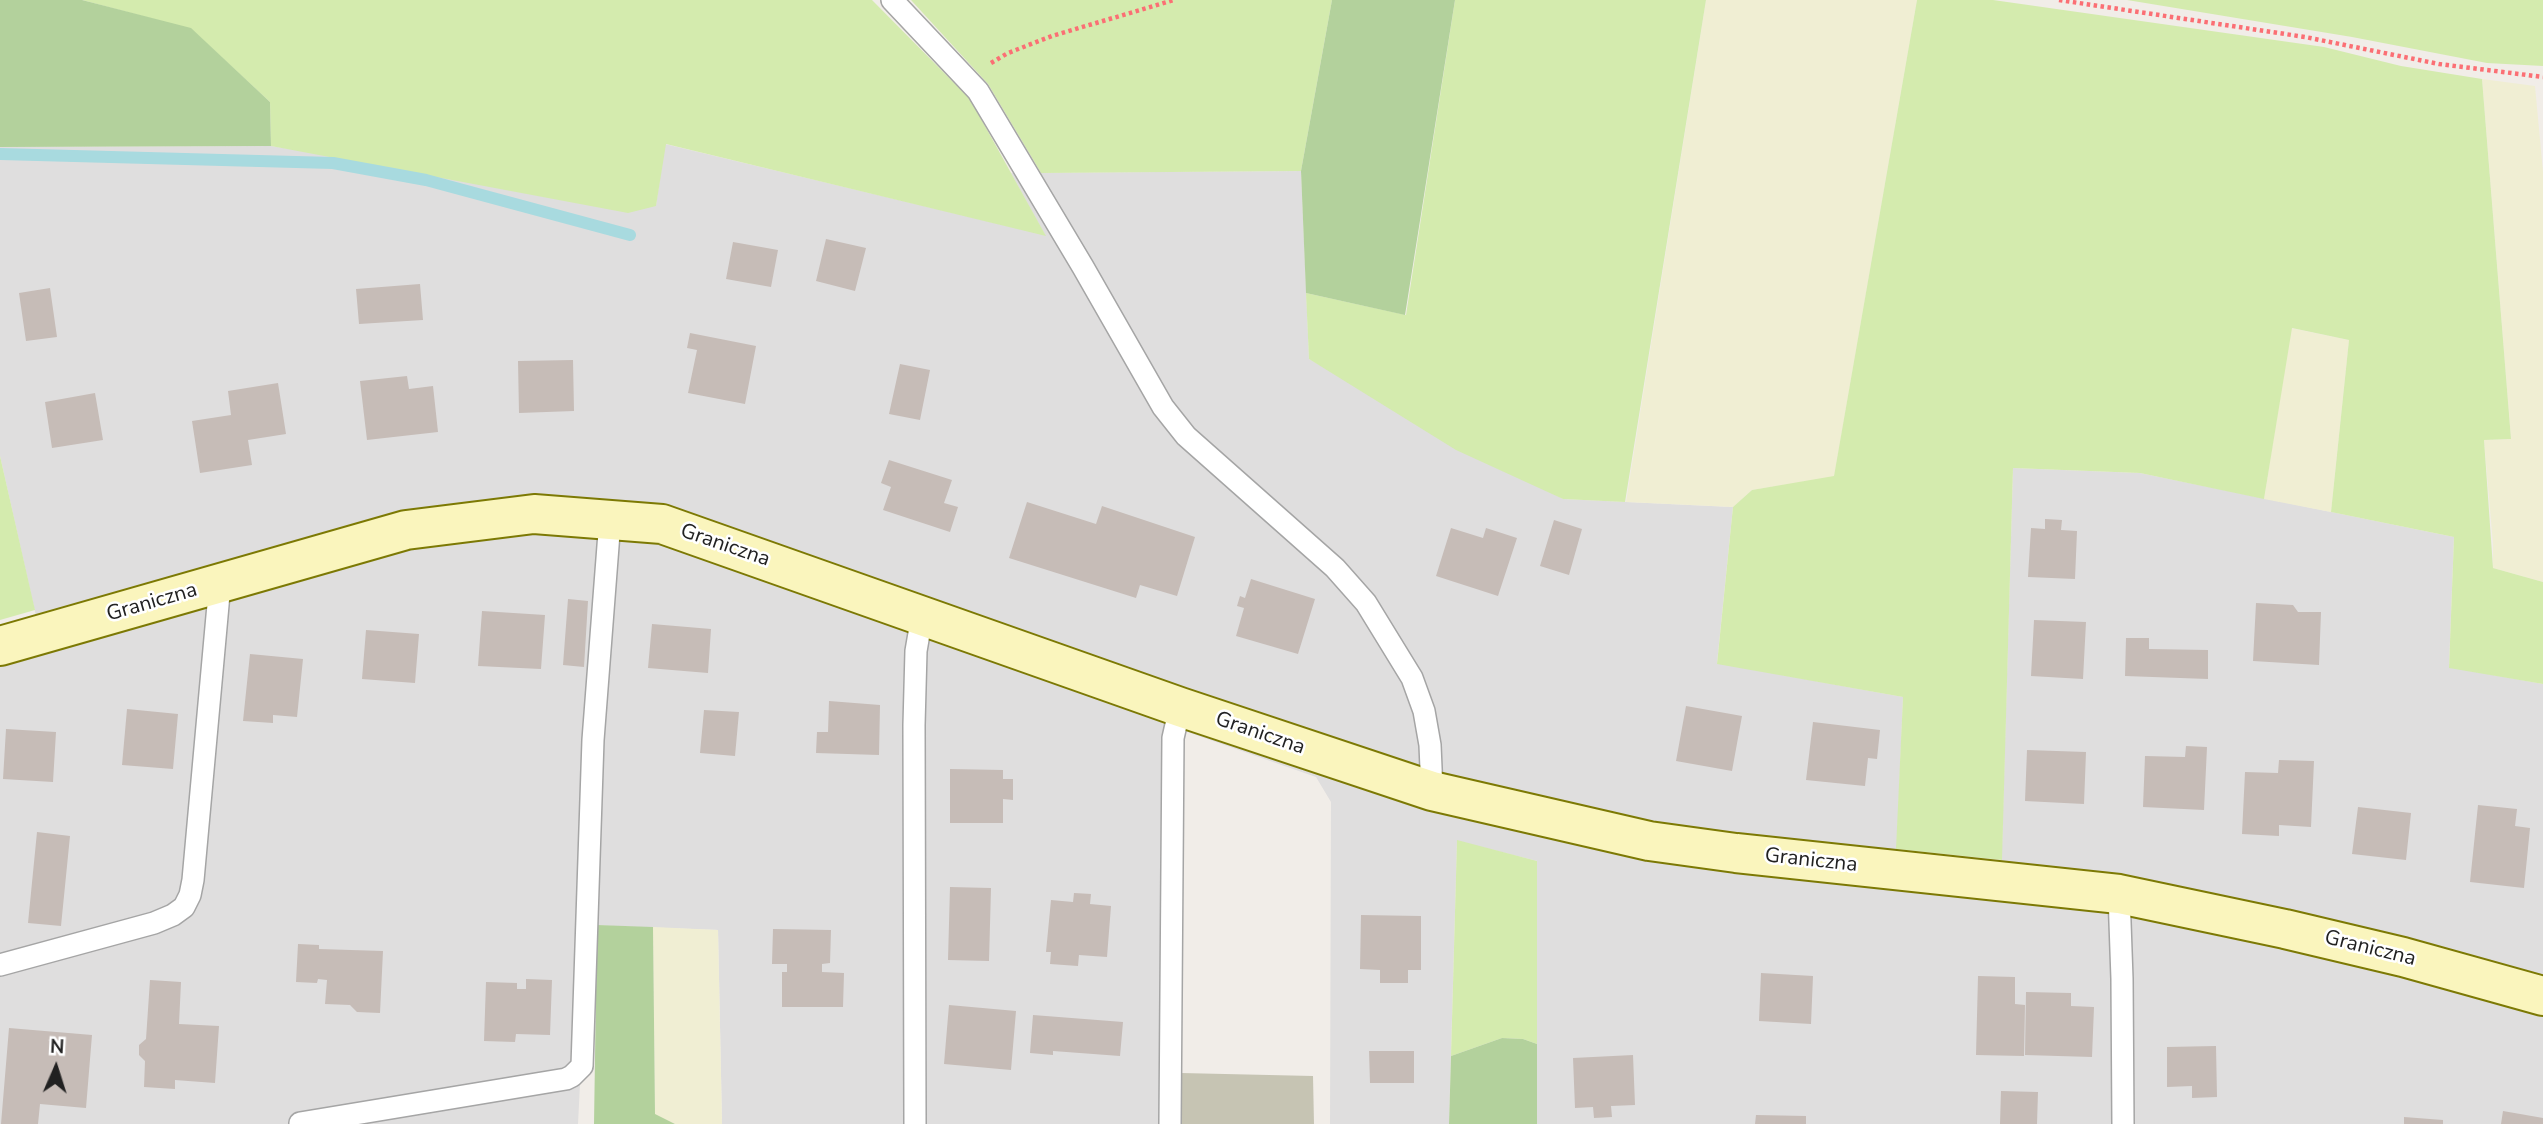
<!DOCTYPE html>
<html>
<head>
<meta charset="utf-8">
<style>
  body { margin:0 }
  #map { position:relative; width:2543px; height:1124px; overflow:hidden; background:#f1ede8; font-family:"Nunito Sans",sans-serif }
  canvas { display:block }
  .north { position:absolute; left:21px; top:1033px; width:70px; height:70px; -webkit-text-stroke:5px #fff; paint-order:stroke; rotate:3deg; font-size:19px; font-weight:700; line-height:28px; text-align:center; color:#212121 }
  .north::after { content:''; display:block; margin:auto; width:24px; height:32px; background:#212121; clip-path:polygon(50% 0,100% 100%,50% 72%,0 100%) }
</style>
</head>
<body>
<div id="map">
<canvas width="2543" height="1124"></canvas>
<div class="north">N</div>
</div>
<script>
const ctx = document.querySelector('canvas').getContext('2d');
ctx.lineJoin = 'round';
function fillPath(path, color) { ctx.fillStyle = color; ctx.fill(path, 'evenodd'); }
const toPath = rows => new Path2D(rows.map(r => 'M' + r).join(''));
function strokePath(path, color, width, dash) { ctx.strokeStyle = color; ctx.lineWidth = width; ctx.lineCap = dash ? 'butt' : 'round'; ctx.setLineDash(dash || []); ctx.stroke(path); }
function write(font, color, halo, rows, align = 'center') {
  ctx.font = font + ' "Nunito Sans",sans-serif'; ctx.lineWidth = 5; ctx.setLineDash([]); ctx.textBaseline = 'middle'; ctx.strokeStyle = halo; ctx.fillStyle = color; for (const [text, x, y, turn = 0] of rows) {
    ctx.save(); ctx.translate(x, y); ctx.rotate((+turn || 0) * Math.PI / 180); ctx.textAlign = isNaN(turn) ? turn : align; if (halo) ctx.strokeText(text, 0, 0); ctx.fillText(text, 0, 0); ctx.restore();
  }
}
fillPath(toPath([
  [665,144,1045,235,1011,173,1301,171,1309,359,1563,499,1733,507,1717,663,1903,697,1896,869,2001,880,2013,468,2140,473,2454,537,2449,667,2543,684,2543,1124,1537,1124,1537,861,1457,841,1449,1124,1330,1124,1331,802,1316,777,1176,728,1170,1124,722,1124,718,930,588,925,578,1124,0,1124,0,646,40,634,0,456,0,147,271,146,656,205]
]), '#dfdede');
fillPath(toPath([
  [1181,1073,1313,1076,1314,1124,1180,1124]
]), '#c6c4b3');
fillPath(toPath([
  [1706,0,1917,0,1834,477,1752,490,1733,507,1626,502],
  [2482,79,2535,86,2543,172,2543,582,2493,568,2493,544,2484,440,2511,439],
  [2291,328,2349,340,2331,512,2264,499],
  [653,927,718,930,722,1124,675,1124,655,1115]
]), '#f0eed3');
fillPath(toPath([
  [82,0,872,0,970,99,1046,236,666,144,656,206,628,213,271,146,270,102,191,29],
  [911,0,1332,0,1301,171,1041,173,988,84],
  [1455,0,1706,0,1625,502,1563,499,1456,450,1309,359,1306,293,1406,315],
  [1917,0,1993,0,2324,47,2401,66,2482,79,2511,439,2484,440,2493,568,2543,582,2543,684,2449,668,2454,537,2331,512,2349,340,2292,328,2264,499,2140,473,2013,468,2002,860,1896,849,1903,697,1717,664,1733,507,1752,490,1834,476],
  [2127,0,2543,0,2543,66,2487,63,2352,37],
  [0,456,35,610,0,620],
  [1457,840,1537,861,1537,1044,1523,1039,1502,1038,1451,1056]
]), '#d4ebae');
fillPath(toPath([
  [0,0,82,0,191,28,270,102,271,146,0,147],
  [1332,0,1455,0,1405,315,1306,293,1301,171],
  [597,925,653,927,655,1114,675,1124,594,1124],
  [1502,1038,1523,1039,1537,1044,1537,1124,1449,1124,1451,1056]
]), '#b3d19c');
strokePath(toPath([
  [0,154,333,163,426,180,630,235]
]), '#a8dadf', 12);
fillPath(toPath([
  [826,239,866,248,855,291,816,281],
  [733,242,778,250,771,287,726,279],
  [420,284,423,320,359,324,356,289],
  [50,288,57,337,26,341,19,293],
  [690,333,756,346,745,404,688,393,697,350,687,348],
  [573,360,574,411,519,413,518,361],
  [900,364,930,370,920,420,889,414],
  [407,376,409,389,433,386,438,432,367,440,360,381],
  [278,383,286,434,248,440,252,465,200,473,192,421,231,415,228,391],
  [95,393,103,440,52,448,45,402],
  [889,460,952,480,944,503,958,507,950,532,883,510,891,487,881,483],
  [1027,502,1096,524,1102,506,1195,537,1177,596,1140,585,1136,598,1009,558],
  [2045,519,2062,520,2061,530,2077,531,2075,579,2028,577,2031,528,2045,529],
  [1554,520,1582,529,1569,575,1540,566],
  [1451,528,1483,538,1486,528,1517,538,1498,596,1436,576],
  [1251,579,1315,599,1298,654,1236,636,1244,608,1237,606,1240,596,1245,598],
  [568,599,588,601,584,667,563,665],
  [2256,603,2293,605,2298,612,2321,612,2319,665,2253,661],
  [482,611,545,615,541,669,478,666],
  [2034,620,2086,622,2083,679,2031,676],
  [652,624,711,629,708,673,648,668],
  [366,630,419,634,415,683,362,679],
  [2126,638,2149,638,2149,649,2208,650,2208,679,2125,676],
  [250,654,303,659,297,717,273,715,273,723,243,721],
  [829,701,880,705,879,755,816,753,817,732,828,732],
  [1686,706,1742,716,1732,771,1676,761],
  [127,709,178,714,173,769,122,765],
  [704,710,739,712,735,756,700,753],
  [1813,722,1880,730,1877,759,1868,758,1865,786,1806,780],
  [6,729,56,732,53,782,3,779],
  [2186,746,2207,747,2204,810,2143,807,2145,756,2185,757],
  [2027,750,2086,752,2084,804,2025,801],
  [2279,760,2314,761,2311,827,2279,825,2279,836,2242,834,2245,772,2278,773],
  [950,769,1003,770,1003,779,1013,779,1013,800,1003,799,1003,823,950,823],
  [2478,805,2517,809,2515,826,2530,828,2524,888,2470,882],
  [2358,807,2411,813,2406,860,2352,854],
  [37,832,70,836,61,926,28,923],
  [950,887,991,888,989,961,948,960],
  [1074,893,1091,894,1090,904,1111,906,1107,957,1079,955,1078,966,1050,964,1051,952,1046,952,1051,900,1073,902],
  [1361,915,1421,916,1421,970,1408,970,1408,983,1380,983,1380,970,1360,969],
  [773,929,831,930,830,963,822,964,822,972,844,973,843,1007,782,1007,782,972,787,972,787,964,772,964],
  [298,944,319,945,319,949,383,951,380,1013,357,1012,350,1005,325,1004,327,980,318,979,317,983,296,982],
  [1761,973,1813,976,1811,1024,1759,1021],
  [1978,976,2015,977,2015,1004,2025,1005,2024,1056,1976,1055],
  [526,979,552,980,550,1035,516,1034,515,1042,484,1041,486,982,517,983,517,989,526,989],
  [150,980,181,982,179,1024,219,1026,215,1083,175,1080,175,1089,144,1087,145,1061,139,1055,139,1045,146,1039],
  [2026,992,2071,993,2071,1006,2094,1007,2092,1057,2025,1055],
  [949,1005,1016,1011,1011,1070,944,1064],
  [1033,1015,1123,1022,1120,1056,1053,1051,1053,1055,1030,1053],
  [9,1028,92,1035,86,1108,40,1104,38,1124,1,1124],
  [2216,1046,2217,1097,2192,1098,2192,1086,2167,1087,2167,1047],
  [1369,1051,1414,1051,1414,1083,1370,1083],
  [1633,1055,1635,1105,1611,1106,1612,1117,1594,1118,1593,1107,1575,1108,1573,1058],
  [2001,1091,2038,1092,2037,1124,2000,1124],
  [2503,1111,2543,1118,2543,1124,2501,1124],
  [1756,1115,1806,1116,1806,1124,1755,1124],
  [2404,1117,2443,1120,2443,1124,2404,1124]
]), '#c6bcb7');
const lane = toPath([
  [892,0,978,91,1083,267,1163,407,1186,436,1335,568,1366,603,1412,678,1424,711,1430,745,1432,791],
  [2119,894,2122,979,2123,1124],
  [0,965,154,923,173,915,184,907,190,895,193,880,220,583],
  [300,1123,566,1079,572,1076,582,1066,593,740,610,520],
  [915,1124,914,725,916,651,922,616],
  [1170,1124,1173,738,1180,707]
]);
const secondary = toPath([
  [0,646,406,530,534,514,662,524,1180,707,1432,791,1649,841,1736,853,2119,894,2285,929,2403,957,2543,996]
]);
strokePath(lane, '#a5a5a5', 24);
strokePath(secondary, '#7c7904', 42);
strokePath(toPath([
  [2059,0,2305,37,2439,64,2543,77],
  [991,63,1008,53,1052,36,1174,0]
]), '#fb6f74', 4.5, [3.5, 3.5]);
strokePath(lane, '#fff', 21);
strokePath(secondary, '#faf5bd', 38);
write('21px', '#212121', '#fff', [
  ["Graniczna",725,546,19],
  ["Graniczna",152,603,-16],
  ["Graniczna",1260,734,19],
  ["Graniczna",1811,861,6],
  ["Graniczna",2370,949,14]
]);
</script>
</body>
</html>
